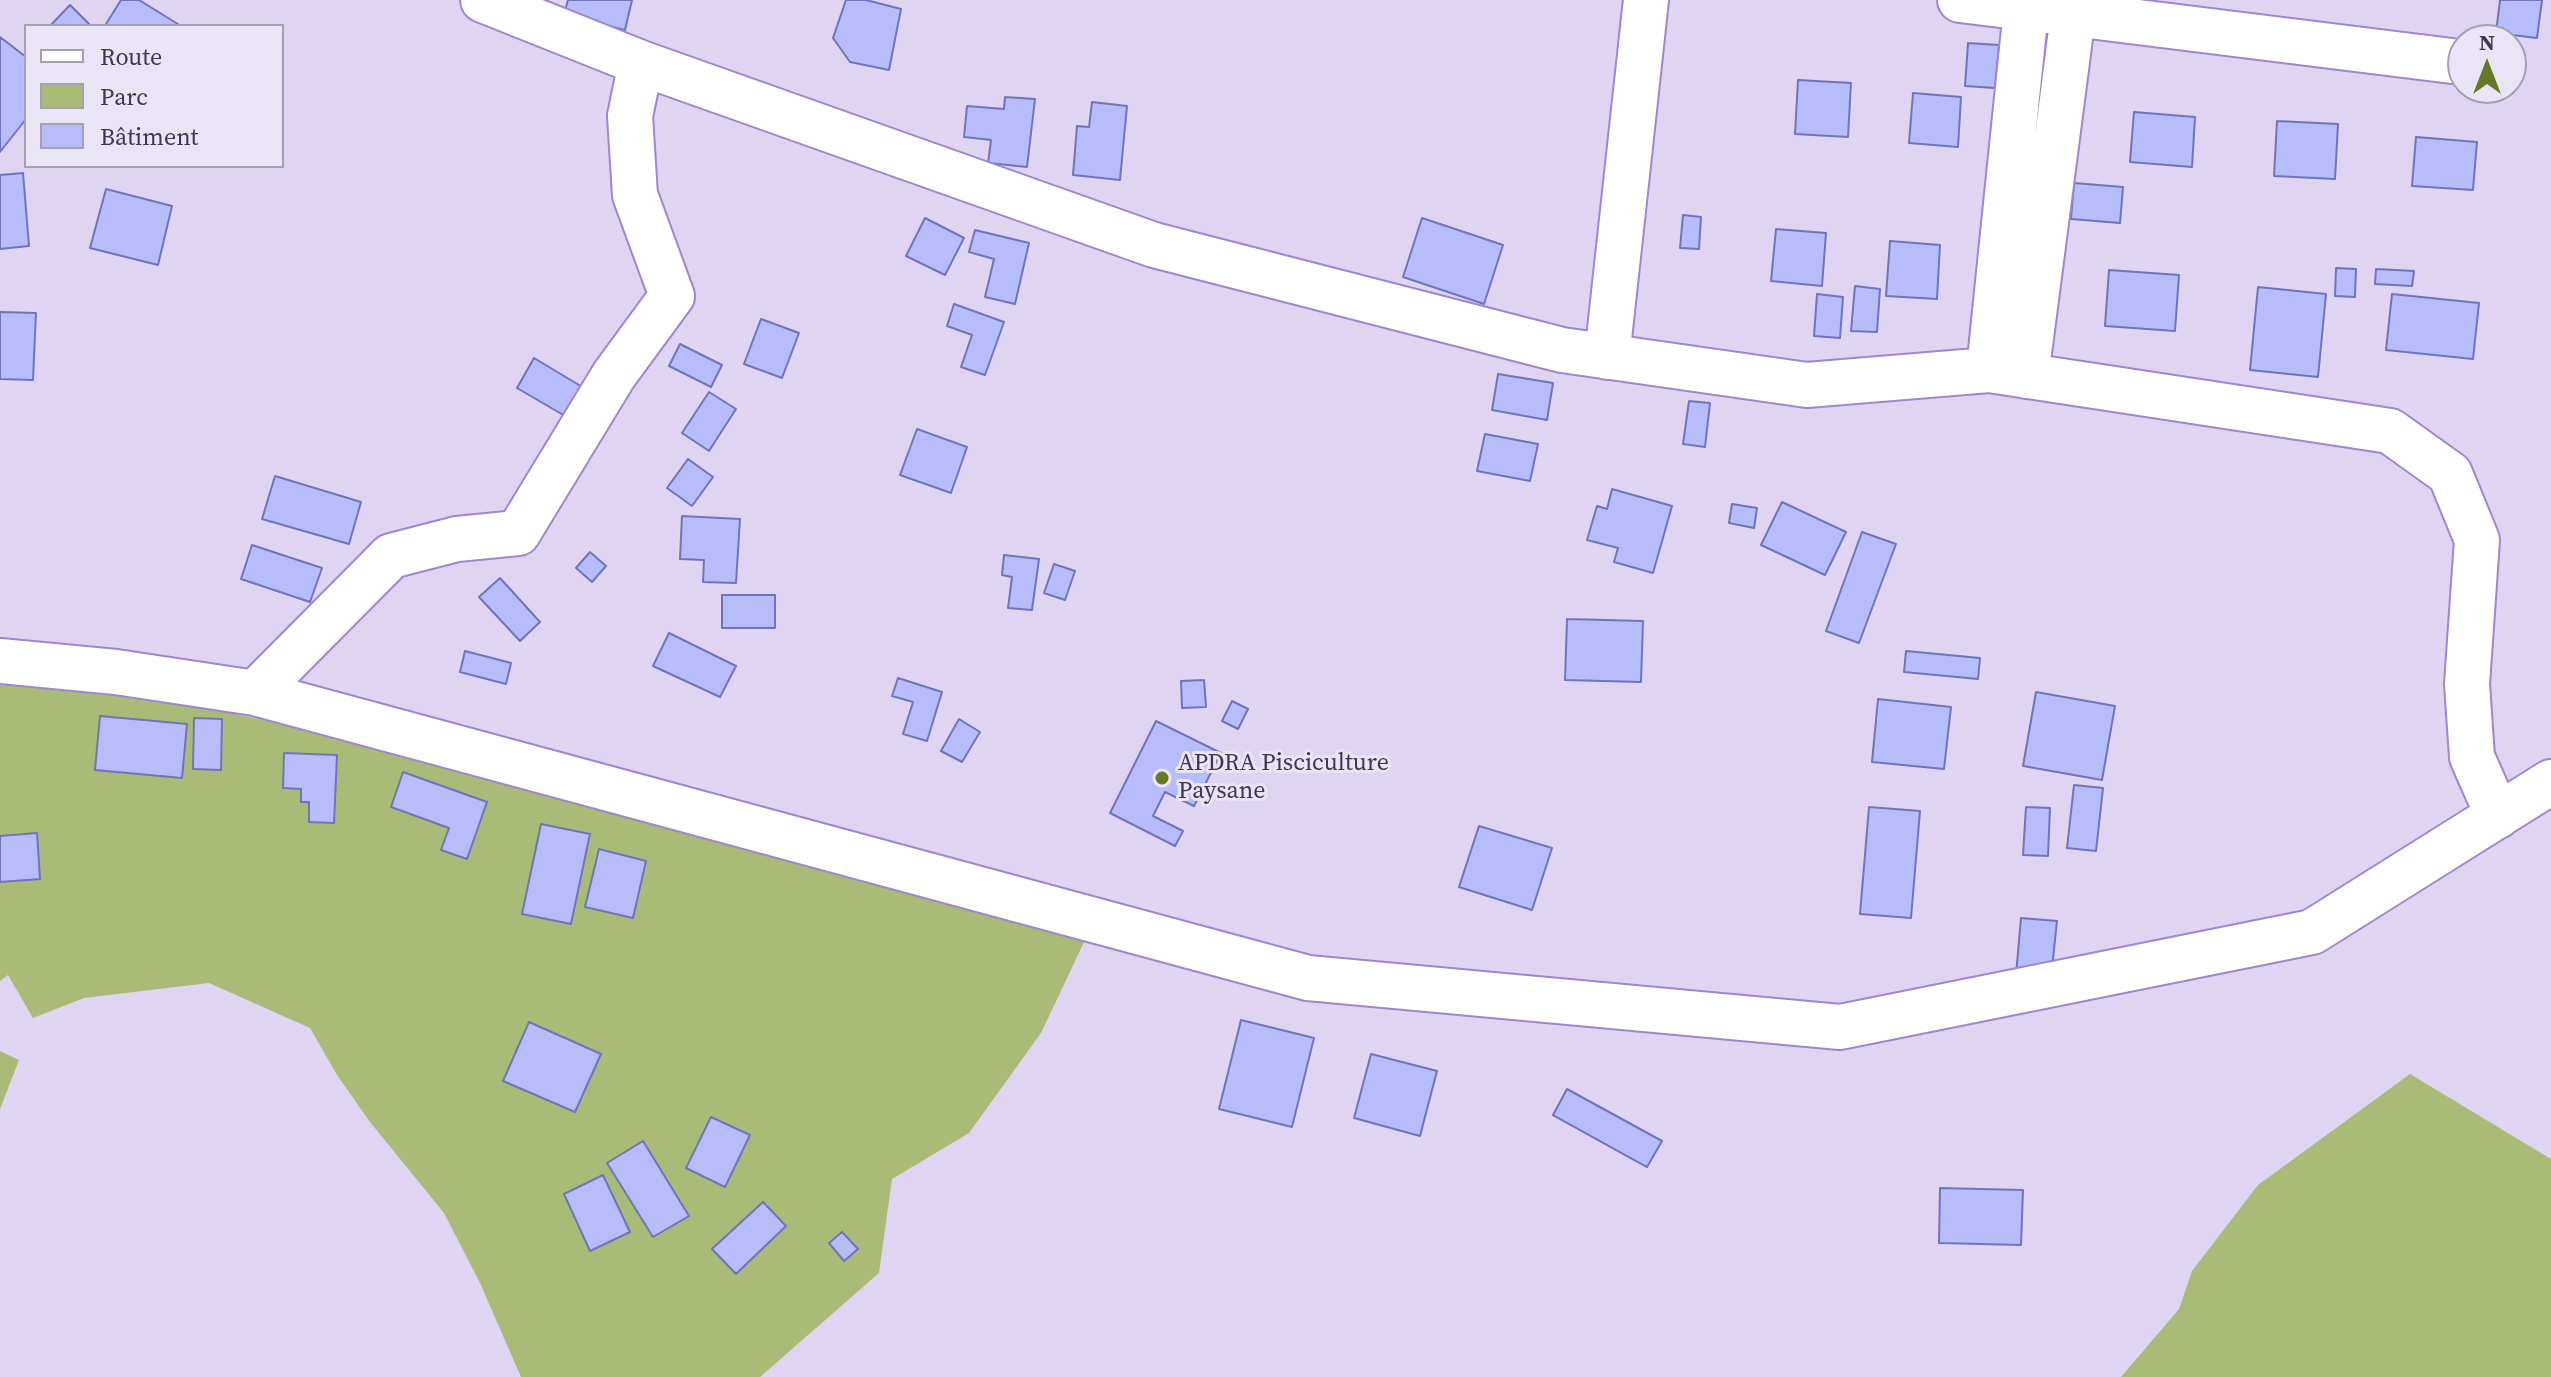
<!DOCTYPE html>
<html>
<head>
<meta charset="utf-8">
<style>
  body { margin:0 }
  #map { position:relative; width:2551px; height:1377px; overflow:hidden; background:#dfd5f3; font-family:"Source Serif 4",serif }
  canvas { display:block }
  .legend { position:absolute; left:24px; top:24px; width:260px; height:144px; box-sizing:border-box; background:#eae5f4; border:2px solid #a69fb4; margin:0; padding:10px 14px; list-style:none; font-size:24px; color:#403553 }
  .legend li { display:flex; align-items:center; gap:16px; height:40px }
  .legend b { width:40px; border:2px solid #a69fb4 }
  .north { position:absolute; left:2447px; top:24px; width:80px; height:80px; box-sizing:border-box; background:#eae5f4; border:2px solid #a69fb4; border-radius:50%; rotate:0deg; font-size:22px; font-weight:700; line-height:32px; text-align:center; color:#403553 }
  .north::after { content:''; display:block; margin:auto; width:28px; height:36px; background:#677826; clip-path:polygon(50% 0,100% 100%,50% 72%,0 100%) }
</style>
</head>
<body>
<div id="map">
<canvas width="2551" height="1377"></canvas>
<ul class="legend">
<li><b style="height:10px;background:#fff"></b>Route</li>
<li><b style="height:22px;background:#aabb78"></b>Parc</li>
<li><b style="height:22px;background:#b7bdfa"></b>Bâtiment</li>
</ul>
<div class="north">N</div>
</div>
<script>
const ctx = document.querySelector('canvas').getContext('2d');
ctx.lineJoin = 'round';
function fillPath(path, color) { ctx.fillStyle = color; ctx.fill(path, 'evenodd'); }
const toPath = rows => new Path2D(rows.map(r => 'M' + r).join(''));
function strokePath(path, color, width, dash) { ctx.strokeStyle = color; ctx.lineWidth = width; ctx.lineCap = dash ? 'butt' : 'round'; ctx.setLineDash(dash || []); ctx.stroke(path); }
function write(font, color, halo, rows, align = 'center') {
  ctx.font = font + ' "Source Serif 4",serif'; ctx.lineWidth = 6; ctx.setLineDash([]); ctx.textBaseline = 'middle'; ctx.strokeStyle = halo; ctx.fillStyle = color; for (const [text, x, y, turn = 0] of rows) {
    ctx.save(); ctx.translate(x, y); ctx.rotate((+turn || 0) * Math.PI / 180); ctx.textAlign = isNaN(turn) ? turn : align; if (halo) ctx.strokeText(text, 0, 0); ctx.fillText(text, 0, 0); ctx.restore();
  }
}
fillPath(toPath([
  [0,684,122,689,290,726,1086,938,1041,1033,969,1133,892,1179,879,1273,760,1377,521,1377,480,1283,444,1213,370,1122,337,1075,310,1028,209,983,84,998,33,1018,8,975,0,981],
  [0,1051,19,1060,0,1109],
  [2410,1074,2551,1159,2551,1377,2121,1377,2179,1309,2192,1271,2258,1185]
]), '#aabb78');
const building = toPath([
  [121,0,139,0,181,26,109,26,106,24,121,0],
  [568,0,632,0,625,30,564,15,568,0],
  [846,0,866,0,901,9,889,70,850,62,833,38,846,0],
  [2500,0,2542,0,2537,38,2496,33,2500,0],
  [70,5,90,25,50,26,70,5],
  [0,37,26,57,26,119,0,152,0,37],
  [1968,43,1999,45,1995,88,1965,86,1968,43],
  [1798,80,1851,83,1848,137,1795,134,1798,80],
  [1913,93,1961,97,1958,147,1909,143,1913,93],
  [1005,97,1035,99,1027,167,988,163,991,140,964,137,967,106,1004,109,1005,97],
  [1092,102,1127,106,1120,180,1073,175,1077,126,1089,127,1092,102],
  [2134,112,2195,117,2192,167,2130,162,2134,112],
  [2277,121,2338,124,2335,179,2274,176,2277,121],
  [2416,137,2477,142,2473,190,2412,186,2416,137],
  [23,173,29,246,0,249,0,175,23,173],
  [2074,183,2123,187,2120,223,2071,219,2074,183],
  [106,189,172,206,158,265,90,248,106,189],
  [1683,215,1701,217,1699,249,1680,248,1683,215],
  [925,218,964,238,945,275,906,256,925,218],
  [1422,218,1503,245,1484,304,1403,277,1422,218],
  [1776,229,1826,233,1822,286,1771,281,1776,229],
  [975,230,1029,243,1015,304,985,297,994,259,969,252,975,230],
  [1890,241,1940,245,1937,299,1886,296,1890,241],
  [2336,268,2356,269,2355,297,2335,296,2336,268],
  [2376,269,2414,271,2412,286,2375,284,2376,269],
  [2109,270,2179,275,2175,331,2105,326,2109,270],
  [1855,286,1880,289,1877,332,1851,331,1855,286],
  [2258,287,2326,294,2318,377,2250,370,2258,287],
  [1817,294,1843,297,1840,338,1814,336,1817,294],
  [2392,294,2479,303,2473,359,2386,350,2392,294],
  [954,304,1004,322,985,375,961,367,972,335,947,326,954,304],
  [0,312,36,313,33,380,0,379,0,312],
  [761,319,799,333,782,378,744,364,761,319],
  [680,344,722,365,711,387,669,366,680,344],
  [534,358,594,394,577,423,517,388,534,358],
  [1498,374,1553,383,1547,420,1492,410,1498,374],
  [709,392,736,409,709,451,682,433,709,392],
  [1689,401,1710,403,1705,447,1683,444,1689,401],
  [917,429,967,447,951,493,900,475,917,429],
  [1485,434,1538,444,1530,481,1477,471,1485,434],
  [688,459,713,477,692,506,667,488,688,459],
  [275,476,361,502,349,544,262,519,275,476],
  [1612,489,1672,506,1653,573,1614,562,1618,548,1587,540,1597,506,1607,509,1612,489],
  [1782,502,1846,532,1825,575,1761,545,1782,502],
  [1732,504,1757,508,1754,528,1729,523,1732,504],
  [682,516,740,519,736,583,703,582,704,560,680,559,682,516],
  [1862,532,1896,544,1859,643,1826,631,1862,532],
  [252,545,322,568,310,602,241,579,252,545],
  [590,552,606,566,592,582,576,568,590,552],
  [1004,555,1039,559,1032,610,1008,608,1012,577,1002,575,1004,555],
  [1054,564,1075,571,1065,600,1044,593,1054,564],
  [500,578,540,622,520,641,479,597,500,578],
  [722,595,775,595,775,628,722,628,722,595],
  [1567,619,1643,621,1641,682,1565,680,1567,619],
  [669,633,736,666,720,697,653,666,669,633],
  [465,651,511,663,506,684,460,672,465,651],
  [1906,651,1980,658,1978,679,1904,672,1906,651],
  [898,678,942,692,927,741,903,734,913,702,892,696,898,678],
  [1204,680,1206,707,1182,708,1181,681,1204,680],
  [2036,692,2115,706,2102,780,2023,766,2036,692],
  [1878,699,1951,707,1944,769,1872,762,1878,699],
  [1232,701,1248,709,1238,729,1222,721,1232,701],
  [100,716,187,724,182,778,95,770,100,716],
  [194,718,222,719,221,770,193,769,194,718],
  [959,719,980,732,962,762,941,751,959,719],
  [1156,721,1221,753,1194,806,1165,792,1153,816,1183,831,1175,846,1110,813,1156,721],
  [284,753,337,755,334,823,309,822,309,802,301,802,301,789,283,788,284,753],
  [403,772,487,802,467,859,441,850,449,828,391,807,403,772],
  [2074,785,2103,788,2096,851,2067,848,2074,785],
  [1869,807,1920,811,1911,918,1860,914,1869,807],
  [2026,807,2050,808,2048,856,2023,855,2026,807],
  [541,824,590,834,571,924,522,914,541,824],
  [1479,826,1552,848,1532,910,1459,887,1479,826],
  [37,833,40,879,0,882,0,836,37,833],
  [599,849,646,861,633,918,585,907,599,849],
  [2021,918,2057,921,2051,978,2016,975,2021,918],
  [1241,1020,1314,1038,1292,1127,1219,1109,1241,1020],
  [529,1022,601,1054,575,1112,503,1081,529,1022],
  [1371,1054,1437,1071,1420,1136,1354,1118,1371,1054],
  [1567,1089,1662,1141,1647,1167,1553,1115,1567,1089],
  [711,1117,750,1135,725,1187,686,1168,711,1117],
  [643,1141,689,1216,653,1237,607,1163,643,1141],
  [603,1175,630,1232,590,1251,564,1194,603,1175],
  [1940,1188,2023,1190,2021,1245,1939,1243,1940,1188],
  [763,1202,786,1226,736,1274,712,1249,763,1202],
  [842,1232,858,1249,844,1261,829,1243,842,1232]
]);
fillPath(building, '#b7bdfa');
strokePath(building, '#7074ba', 2);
const minor = toPath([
  [483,0,641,63,1154,245,1562,350,1807,385,1989,370,2390,431,2450,474,2477,540,2467,684,2472,757,2498,816],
  [1960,0,2452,61],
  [1607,357,1646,0],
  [1989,370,2027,0],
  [2026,376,2075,0],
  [0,661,116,672,255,693,1308,978,1840,1027,2312,932,2551,782],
  [255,693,391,556,457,539,518,533,614,375,672,296,635,195,630,116,641,63]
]);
strokePath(minor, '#a086ce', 48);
strokePath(minor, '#fff', 44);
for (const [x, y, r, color] of [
  [1162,778,8,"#677826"]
]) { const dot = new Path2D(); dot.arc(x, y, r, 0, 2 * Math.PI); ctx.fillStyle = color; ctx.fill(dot); strokePath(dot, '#eae5f4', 3); }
write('24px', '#403553', '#eae5f4', [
  ["APDRA Pisciculture",1178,764],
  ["Paysane",1178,792]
], 'left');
</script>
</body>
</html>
